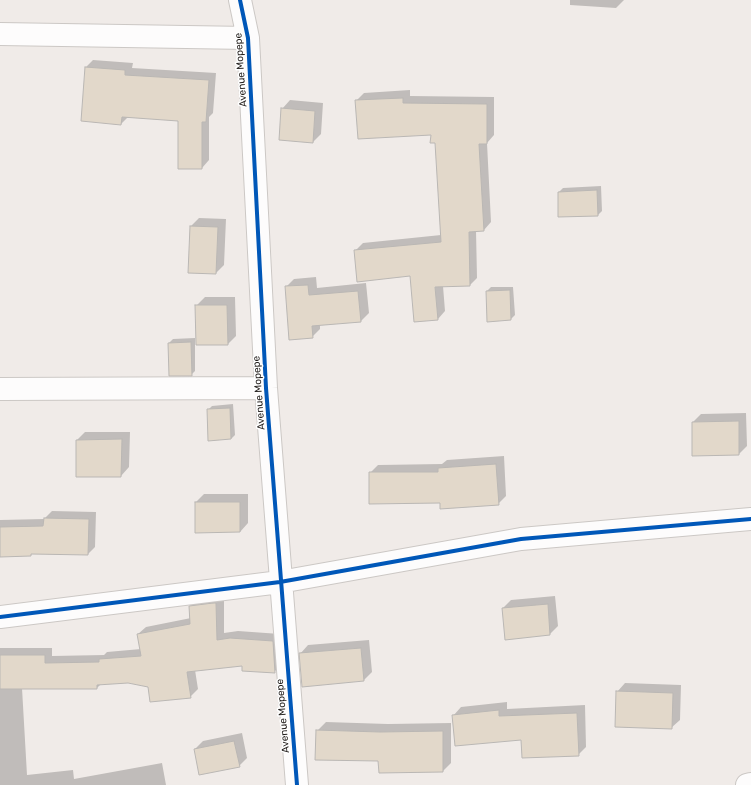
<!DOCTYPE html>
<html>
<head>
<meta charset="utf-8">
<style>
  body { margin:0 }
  canvas { display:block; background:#f0ebe8 }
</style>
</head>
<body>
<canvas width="751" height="785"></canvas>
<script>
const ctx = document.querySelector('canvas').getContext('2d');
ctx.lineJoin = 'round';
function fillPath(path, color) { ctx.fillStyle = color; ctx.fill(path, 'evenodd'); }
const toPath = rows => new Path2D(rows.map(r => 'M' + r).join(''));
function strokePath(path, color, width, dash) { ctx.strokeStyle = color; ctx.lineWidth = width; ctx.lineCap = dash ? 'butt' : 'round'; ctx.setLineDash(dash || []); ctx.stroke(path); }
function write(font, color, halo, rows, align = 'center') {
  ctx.font = font + ' Rubik,sans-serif'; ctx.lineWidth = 3; ctx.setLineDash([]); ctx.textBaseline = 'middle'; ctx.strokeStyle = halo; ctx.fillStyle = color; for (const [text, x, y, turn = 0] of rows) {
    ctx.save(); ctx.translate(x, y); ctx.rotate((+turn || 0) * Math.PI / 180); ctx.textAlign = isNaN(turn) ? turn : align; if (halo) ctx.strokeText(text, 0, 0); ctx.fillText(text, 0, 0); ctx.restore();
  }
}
fillPath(toPath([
  [570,0,624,0,616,8,570,5],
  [93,60,133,63,132,68,216,73,213,113,209,117,209,160,202,168,179,120,128,117,121,124,86,67],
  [410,90,410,96,494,97,494,135,487,143,491,222,484,230,476,230,477,278,470,285,443,286,445,311,438,319,411,275,355,251,363,243,441,235,436,142,432,134,356,101,364,93],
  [290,100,323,103,321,134,313,142,282,109],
  [601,186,602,211,598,215,559,216,559,192,563,188],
  [199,218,226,219,224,265,216,273,190,227],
  [316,277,317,288,366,283,369,313,361,321,320,325,320,329,312,337,286,287,294,279],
  [491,287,513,287,515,315,511,319,487,291],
  [205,297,235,297,236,336,228,344,196,306],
  [195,338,195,371,191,375,169,343,173,339],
  [233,404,235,435,231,439,208,410,212,406],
  [746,413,747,446,739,454,693,422,701,414],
  [85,432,130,432,129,467,121,476,77,440],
  [504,456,506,496,498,504,441,502,370,473,378,465,442,464,447,460],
  [204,494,248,494,248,523,240,532,196,532,196,502],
  [52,511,96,512,95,547,88,554,32,553,31,555,0,556,0,520,44,519],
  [224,596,224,633,238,631,280,634,282,664,274,672,243,665,195,670,198,689,190,697,129,682,101,684,97,688,22,688,27,775,73,770,74,779,162,763,166,785,0,785,0,648,52,648,52,656,104,655,107,652,141,649,138,634,146,627,191,618,190,606,198,599],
  [555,596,558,626,550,634,503,608,511,600],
  [369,640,372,672,364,680,300,654,308,645],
  [625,683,681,685,680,720,671,728,617,692],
  [507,702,507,709,585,705,586,747,578,755,522,738,453,716,461,707],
  [326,722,388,724,451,723,451,763,443,771,380,772,379,760,317,731],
  [242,733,247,758,239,766,195,749,203,741]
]), '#0003');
const building = toPath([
  [85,67,125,70,125,75,209,80,206,122,202,122,202,169,178,169,178,121,122,117,121,125,81,121,85,67],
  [403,98,403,103,487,104,487,144,479,144,484,231,469,232,470,286,435,287,438,320,414,322,410,276,357,282,354,250,441,242,435,143,430,143,431,135,358,139,355,100,403,98],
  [281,108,315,111,313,143,279,140,281,108],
  [597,190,598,216,558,217,558,192,597,190],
  [190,226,218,227,216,274,188,273,190,226],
  [308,285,309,295,358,291,361,322,312,326,313,338,289,340,285,286,308,285],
  [510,290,511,320,487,322,486,291,510,290],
  [195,305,227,305,228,345,196,345,195,305],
  [191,342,192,376,169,376,168,343,191,342],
  [230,408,231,439,208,441,207,409,230,408],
  [739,421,739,455,692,456,692,422,739,421],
  [122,439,121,477,76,477,76,440,122,439],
  [496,464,499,505,440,509,440,503,369,504,369,472,438,472,438,468,496,464],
  [195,502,240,502,240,532,195,533,195,502],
  [44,518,89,519,88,555,31,554,31,556,0,557,0,527,43,526,44,518],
  [213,603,216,603,217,640,230,638,273,641,275,673,242,671,242,666,187,672,191,698,150,702,148,687,128,683,97,685,97,689,0,689,0,655,45,655,45,663,99,662,99,659,141,656,137,634,190,624,189,606,213,603],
  [548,604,550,635,505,640,502,608,548,604],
  [361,648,364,681,302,687,299,653,361,648],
  [616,691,673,693,672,729,615,727,616,691],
  [499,710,499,716,577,713,579,756,522,758,521,740,455,746,452,715,499,710],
  [316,730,380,732,443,731,443,772,379,773,378,761,315,760,316,730],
  [234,741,240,767,199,775,194,749,234,741]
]);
fillPath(building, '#e2d8ca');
strokePath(building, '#bab7b4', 1);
const minor = toPath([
  [240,0,248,38,266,388,297,785],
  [0,34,248,38],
  [0,389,266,388],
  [0,617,280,582,521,539,751,519],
  [747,785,751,784]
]);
strokePath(minor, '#ccc8c5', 24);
strokePath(minor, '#fdfcfc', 22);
strokePath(toPath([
  [240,0,248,38,266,388,297,785],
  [0,617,280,582,521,539,751,519]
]), '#0057b8', 4);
write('10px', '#24201e', '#fff', [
  ["Avenue Mopepe",241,70,-94],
  ["Avenue Mopepe",259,393,-94],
  ["Avenue Mopepe",283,716,-95]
]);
</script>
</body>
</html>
